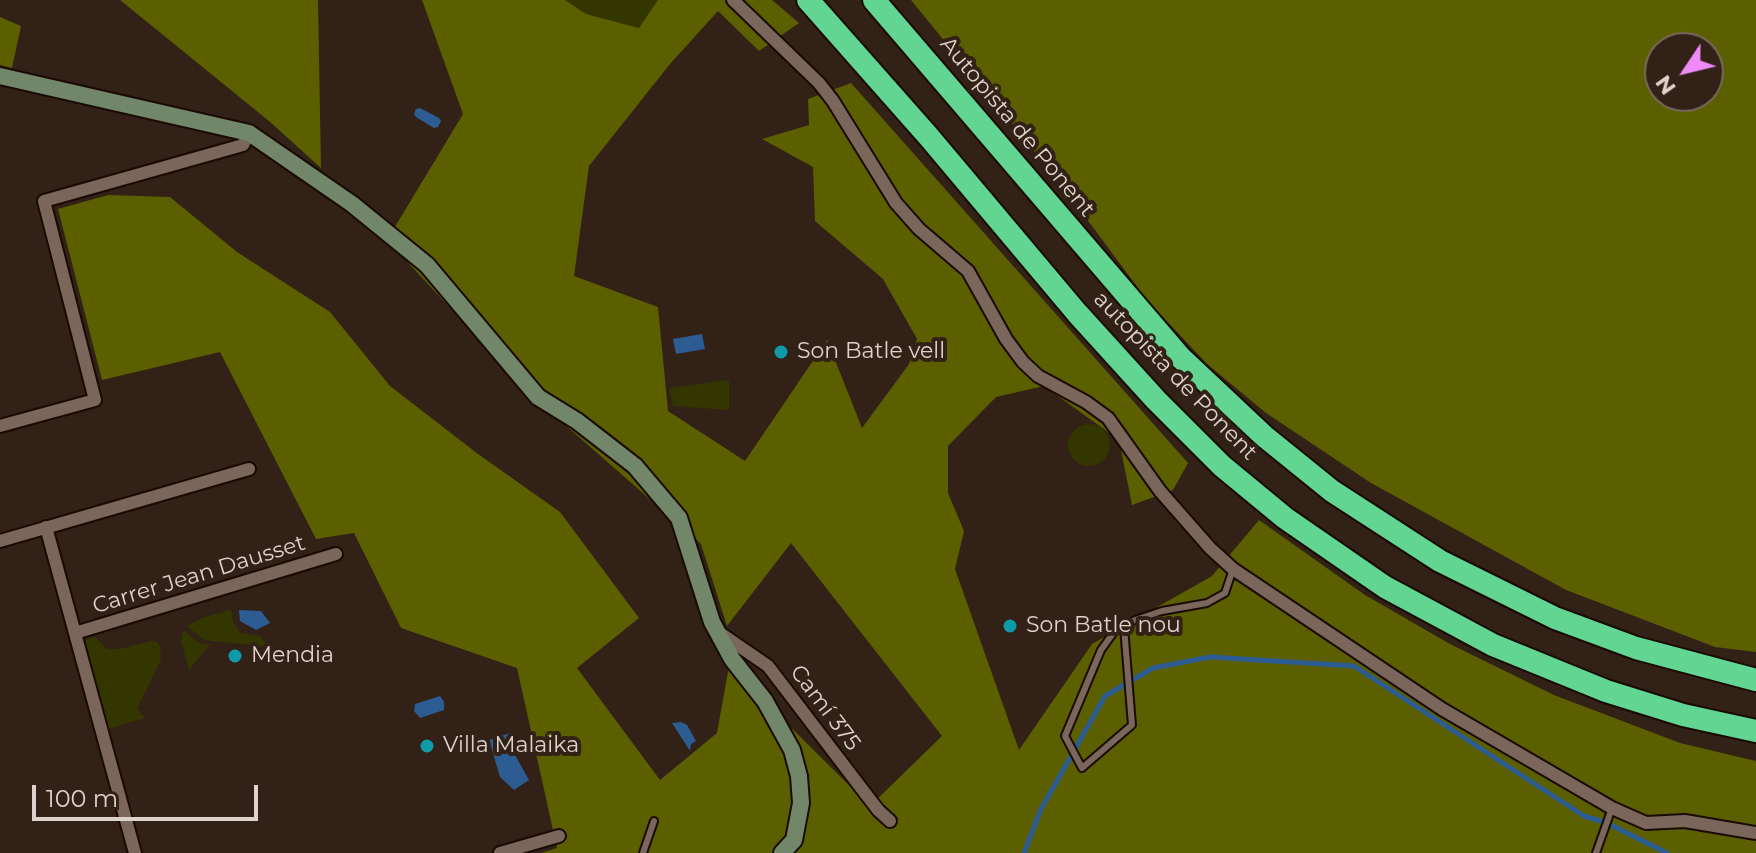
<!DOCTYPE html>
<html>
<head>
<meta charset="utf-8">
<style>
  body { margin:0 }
  #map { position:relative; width:1756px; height:853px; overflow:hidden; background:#322116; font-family:Montserrat,sans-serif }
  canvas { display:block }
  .north { position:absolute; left:1644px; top:32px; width:80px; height:80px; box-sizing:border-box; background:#322116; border:2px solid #77685f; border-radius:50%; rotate:235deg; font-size:22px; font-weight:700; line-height:32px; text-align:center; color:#ded3cc }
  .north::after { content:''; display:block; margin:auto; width:28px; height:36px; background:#ee8bf8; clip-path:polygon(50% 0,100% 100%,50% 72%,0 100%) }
  .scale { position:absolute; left:32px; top:785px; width:226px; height:36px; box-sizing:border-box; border:4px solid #ded3cc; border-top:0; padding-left:10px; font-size:24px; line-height:28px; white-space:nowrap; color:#ded3cc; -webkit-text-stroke:6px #322116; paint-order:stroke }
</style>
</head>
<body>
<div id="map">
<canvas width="1756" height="853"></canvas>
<div class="north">N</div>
<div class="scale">100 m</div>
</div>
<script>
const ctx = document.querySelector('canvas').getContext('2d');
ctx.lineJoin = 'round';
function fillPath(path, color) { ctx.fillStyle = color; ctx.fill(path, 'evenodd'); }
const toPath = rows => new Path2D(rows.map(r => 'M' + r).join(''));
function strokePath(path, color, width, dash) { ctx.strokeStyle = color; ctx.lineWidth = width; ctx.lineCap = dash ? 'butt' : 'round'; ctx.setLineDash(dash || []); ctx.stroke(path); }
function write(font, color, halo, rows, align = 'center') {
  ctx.font = font + ' Montserrat,sans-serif'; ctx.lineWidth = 8; ctx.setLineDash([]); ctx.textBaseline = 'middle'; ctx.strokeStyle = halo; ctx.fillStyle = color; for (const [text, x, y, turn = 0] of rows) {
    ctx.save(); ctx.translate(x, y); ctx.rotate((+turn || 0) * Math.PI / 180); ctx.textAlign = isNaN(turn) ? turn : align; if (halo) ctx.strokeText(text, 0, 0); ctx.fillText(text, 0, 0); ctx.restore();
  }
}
fillPath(toPath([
  [565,0,658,0,639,28,586,14],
  [729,380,729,410,673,406,669,388],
  '1068 445a21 21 0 1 1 42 0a21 21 0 1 1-42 0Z',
  [231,610,233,622,240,633,260,636,269,647,204,640,187,626,201,618],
  [183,630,201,644,210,644,189,670,181,641],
  [95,637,107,649,119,649,152,641,157,642,160,646,161,659,137,709,145,718,108,729,84,640]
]), '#343600');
fillPath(toPath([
  [120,0,318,0,321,168,269,121],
  [422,0,565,0,586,14,639,28,658,0,772,0,799,23,759,51,718,11,670,64,589,166,574,276,658,307,668,411,745,461,827,340,862,428,909,364,917,339,883,279,815,221,813,167,762,139,809,125,808,99,851,83,1188,463,1173,490,1132,505,1119,440,1044,386,996,397,948,446,948,493,964,531,955,569,1019,750,1092,644,1212,576,1259,520,1365,595,1450,644,1554,695,1680,743,1756,761,1756,853,541,853,557,848,517,668,401,628,354,533,316,539,220,352,102,380,58,209,108,195,170,197,237,252,330,312,390,386,478,454,560,512,639,618,577,668,660,780,717,733,729,666,870,806,942,736,791,543,727,626,701,544,531,395,387,240,463,114],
  [911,0,1756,0,1756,652,1715,647,1566,590,1371,483,1266,413,1207,364,1147,300,1060,183],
  [1660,48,1708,48,1708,96,1660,96],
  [0,17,21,26,12,68,0,65]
]), '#5b5f00');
fillPath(toPath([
  [420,108,439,118,441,121,438,127,434,128,416,117,414,114,416,109],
  [702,334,705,349,676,354,673,339],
  [239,610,261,611,270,623,256,630,240,621],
  [440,696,444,702,444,710,420,718,414,711,415,704],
  [681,722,687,725,696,741,691,744,690,751,672,723],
  [510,733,515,755,529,780,514,790,500,777,489,740]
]), '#2d5c93');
strokePath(toPath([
  [1024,853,1041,809,1105,696,1153,668,1210,657,1354,666,1584,816,1607,823,1667,853]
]), '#2d5c93', 5);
const lane = toPath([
  [1124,627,1132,725,1082,768,1065,736,1101,650,1114,632,1135,620,1162,611,1207,603,1225,593,1233,569],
  [643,853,654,821],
  [1596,853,1612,808]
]);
const street = toPath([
  [733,0,819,83,833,101,896,203,919,229,968,271,1006,339,1023,362,1038,376,1086,402,1108,418,1160,491,1210,548,1233,569,1442,709,1612,808,1646,823,1685,821,1756,833],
  [0,426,95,400,44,201,243,145,249,133],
  [46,527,135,853],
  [0,541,249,469],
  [75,633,336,554],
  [720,633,768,666,878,810,890,821],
  [500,853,559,836]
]);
const secondary = toPath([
  [0,76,249,133,352,204,427,265,538,397,577,421,635,466,679,518,712,622,732,659,765,701,792,750,799,776,801,803,794,840,782,853]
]);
const highway = toPath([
  [808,0,929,137,1077,313,1156,400,1222,466,1285,518,1385,587,1493,645,1606,691,1683,715,1756,731],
  [874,0,1180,357,1264,436,1332,491,1440,561,1555,618,1636,648,1756,680]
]);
strokePath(lane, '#190a03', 10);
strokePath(street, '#190a03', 16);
strokePath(secondary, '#190a03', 20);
strokePath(highway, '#190a03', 26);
strokePath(lane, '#7a665a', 6);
strokePath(street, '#7a665a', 12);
strokePath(secondary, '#72876a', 16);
strokePath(highway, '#61d591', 22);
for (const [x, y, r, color] of [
  [781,352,8,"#0f9aa8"],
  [1010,626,8,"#0f9aa8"],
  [235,656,8,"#0f9aa8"],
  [427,746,8,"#0f9aa8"]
]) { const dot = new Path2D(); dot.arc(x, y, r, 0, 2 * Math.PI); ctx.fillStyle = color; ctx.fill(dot); strokePath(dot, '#322116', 3); }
write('22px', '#ded3cc', '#322116', [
  ["Autopista de Ponent",1017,127,50],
  ["autopista de Ponent",1175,376,46],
  ["Carrer Jean Dausset",199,575,-17],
  ["Camí 375",825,708,53]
]);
write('22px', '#ded3cc', '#322116', [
  ["Son Batle vell",797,352],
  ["Son Batle nou",1026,626],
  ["Mendia",251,656],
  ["Villa Malaika",443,746]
], 'left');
</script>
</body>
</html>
